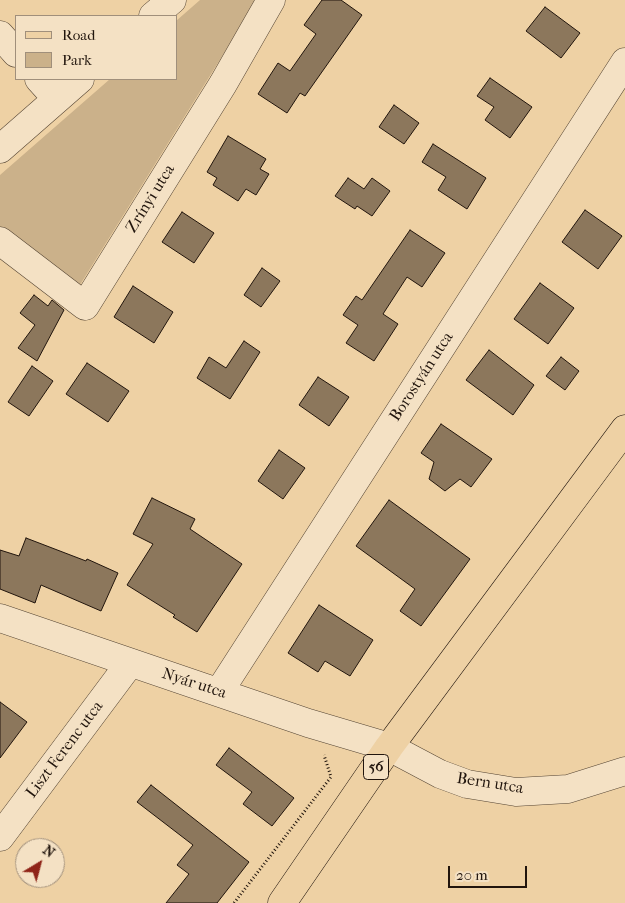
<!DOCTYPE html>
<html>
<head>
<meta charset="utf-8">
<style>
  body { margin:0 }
  #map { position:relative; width:625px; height:903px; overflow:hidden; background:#eed1a4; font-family:"IM FELL French Canon",serif }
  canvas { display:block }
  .legend { position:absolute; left:15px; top:15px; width:162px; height:65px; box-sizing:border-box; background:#f4e1c4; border:1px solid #a08f7b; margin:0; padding:6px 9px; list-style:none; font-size:15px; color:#21150d }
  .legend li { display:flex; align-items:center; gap:10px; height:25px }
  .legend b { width:25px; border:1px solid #a08f7b }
  .north { position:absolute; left:15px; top:838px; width:50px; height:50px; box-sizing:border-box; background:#f4e1c4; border:1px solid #a08f7b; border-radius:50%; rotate:37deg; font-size:14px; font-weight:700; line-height:20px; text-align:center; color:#21150d }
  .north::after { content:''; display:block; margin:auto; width:18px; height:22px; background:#8f2418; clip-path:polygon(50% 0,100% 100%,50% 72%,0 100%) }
  .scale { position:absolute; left:448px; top:866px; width:79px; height:22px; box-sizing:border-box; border:2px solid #21150d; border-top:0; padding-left:6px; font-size:15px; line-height:18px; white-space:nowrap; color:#21150d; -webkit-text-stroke:4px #f4e1c4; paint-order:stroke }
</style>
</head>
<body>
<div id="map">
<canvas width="625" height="903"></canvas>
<ul class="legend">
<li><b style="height:6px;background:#eed1a4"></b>Road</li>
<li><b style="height:14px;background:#cbb18a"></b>Park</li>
</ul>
<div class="north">N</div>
<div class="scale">20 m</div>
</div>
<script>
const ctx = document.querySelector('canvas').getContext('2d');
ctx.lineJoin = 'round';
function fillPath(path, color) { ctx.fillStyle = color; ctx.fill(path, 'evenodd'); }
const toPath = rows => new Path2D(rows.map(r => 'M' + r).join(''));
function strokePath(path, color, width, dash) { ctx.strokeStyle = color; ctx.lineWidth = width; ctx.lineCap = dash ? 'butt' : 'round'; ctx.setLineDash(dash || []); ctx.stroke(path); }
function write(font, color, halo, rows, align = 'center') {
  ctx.font = font + ' "IM FELL French Canon",serif'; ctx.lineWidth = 4.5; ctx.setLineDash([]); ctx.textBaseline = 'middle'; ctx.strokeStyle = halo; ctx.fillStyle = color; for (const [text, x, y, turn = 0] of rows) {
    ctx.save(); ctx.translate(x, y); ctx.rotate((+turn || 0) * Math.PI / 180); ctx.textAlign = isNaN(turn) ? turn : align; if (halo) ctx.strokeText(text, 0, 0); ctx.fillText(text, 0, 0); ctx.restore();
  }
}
fillPath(toPath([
  [200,0,257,0,78,288,0,228,0,175,110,79,176,79,176,21]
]), '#cbb18a');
const building = toPath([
  [322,0,341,0,362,15,305,96,300,93,287,113,258,94,278,63,290,71,316,34,304,25,322,0],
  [545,7,580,33,561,58,526,31,545,7],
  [490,78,532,107,510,138,485,120,494,107,477,96,490,78],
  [394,105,419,123,404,144,379,127,394,105],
  [228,136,266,159,260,169,269,174,256,195,246,189,238,201,213,185,217,178,207,172,228,136],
  [433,144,486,178,467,209,438,190,446,177,422,162,433,144],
  [348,178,364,189,372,178,390,191,372,216,357,206,355,209,335,196,348,178],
  [585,210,622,236,598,269,562,242,585,210],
  [182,212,214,233,194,263,162,242,182,212],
  [410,230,445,253,422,287,407,277,383,314,398,324,374,361,346,343,358,325,343,315,356,296,362,300,410,230],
  [262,268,280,281,261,307,244,295,262,268],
  [540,283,574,308,548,344,514,319,540,283],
  [133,286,173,312,154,343,114,317,133,286],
  [34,295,48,306,52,300,64,310,37,361,18,348,35,325,20,313,34,295],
  [244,341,260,352,230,399,197,378,209,357,226,368,244,341],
  [489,350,534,385,513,415,466,380,489,350],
  [561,357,579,371,565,390,546,376,561,357],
  [87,363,129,391,108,422,66,394,87,363],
  [32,366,53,381,29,416,8,402,32,366],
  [318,377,349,397,329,426,299,405,318,377],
  [441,424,492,459,471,487,460,479,445,491,429,479,434,462,421,453,441,424],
  [279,450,305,468,283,499,258,481,279,450],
  [152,498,195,519,190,529,242,564,197,632,173,617,175,615,127,585,153,544,133,534,152,498],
  [389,500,470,559,421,626,400,611,415,589,356,546,389,500],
  [26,538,86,561,87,559,118,573,101,611,41,585,35,603,0,589,0,550,19,556,26,538],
  [319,605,373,640,350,676,325,661,318,672,288,653,319,605],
  [0,702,27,722,0,758,0,702],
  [229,748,294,798,272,826,243,804,252,792,216,765,229,748],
  [151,785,249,862,217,903,166,903,189,874,177,865,193,845,137,802,151,785]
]);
fillPath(building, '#8c775c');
strokePath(building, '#21150d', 1);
const street = toPath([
  [153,16,172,0],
  [0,35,16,53],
  [39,79,57,99],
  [0,149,80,79],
  [0,241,85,306,223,84,271,0],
  [0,618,308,723,389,747,440,774,467,784,516,792,568,789,625,771],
  [219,692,625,62],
  [0,837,130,663]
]);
const primary = toPath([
  [282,903,389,747,625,429]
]);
strokePath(street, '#544433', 29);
strokePath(primary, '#21150d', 29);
strokePath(toPath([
  [234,903,331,777,324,755]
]), '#21150d', 3, [1, 2.5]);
strokePath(street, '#f4e1c4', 28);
strokePath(primary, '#eed1a4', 28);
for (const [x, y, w] of [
  [376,767,25]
]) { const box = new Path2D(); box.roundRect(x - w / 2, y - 12.5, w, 25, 4); ctx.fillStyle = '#f4e1c4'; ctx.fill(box); strokePath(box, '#21150d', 1); }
write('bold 15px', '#21150d', null, [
  ["56",376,767]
]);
write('16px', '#21150d', '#f4e1c4', [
  ["Zrínyi utca",151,199,-58],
  ["Borostyán utca",422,377,-57],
  ["Nyár utca",194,684,18],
  ["Liszt Ferenc utca",65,750,-53],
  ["Bern utca",490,784,9]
]);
</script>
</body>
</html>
